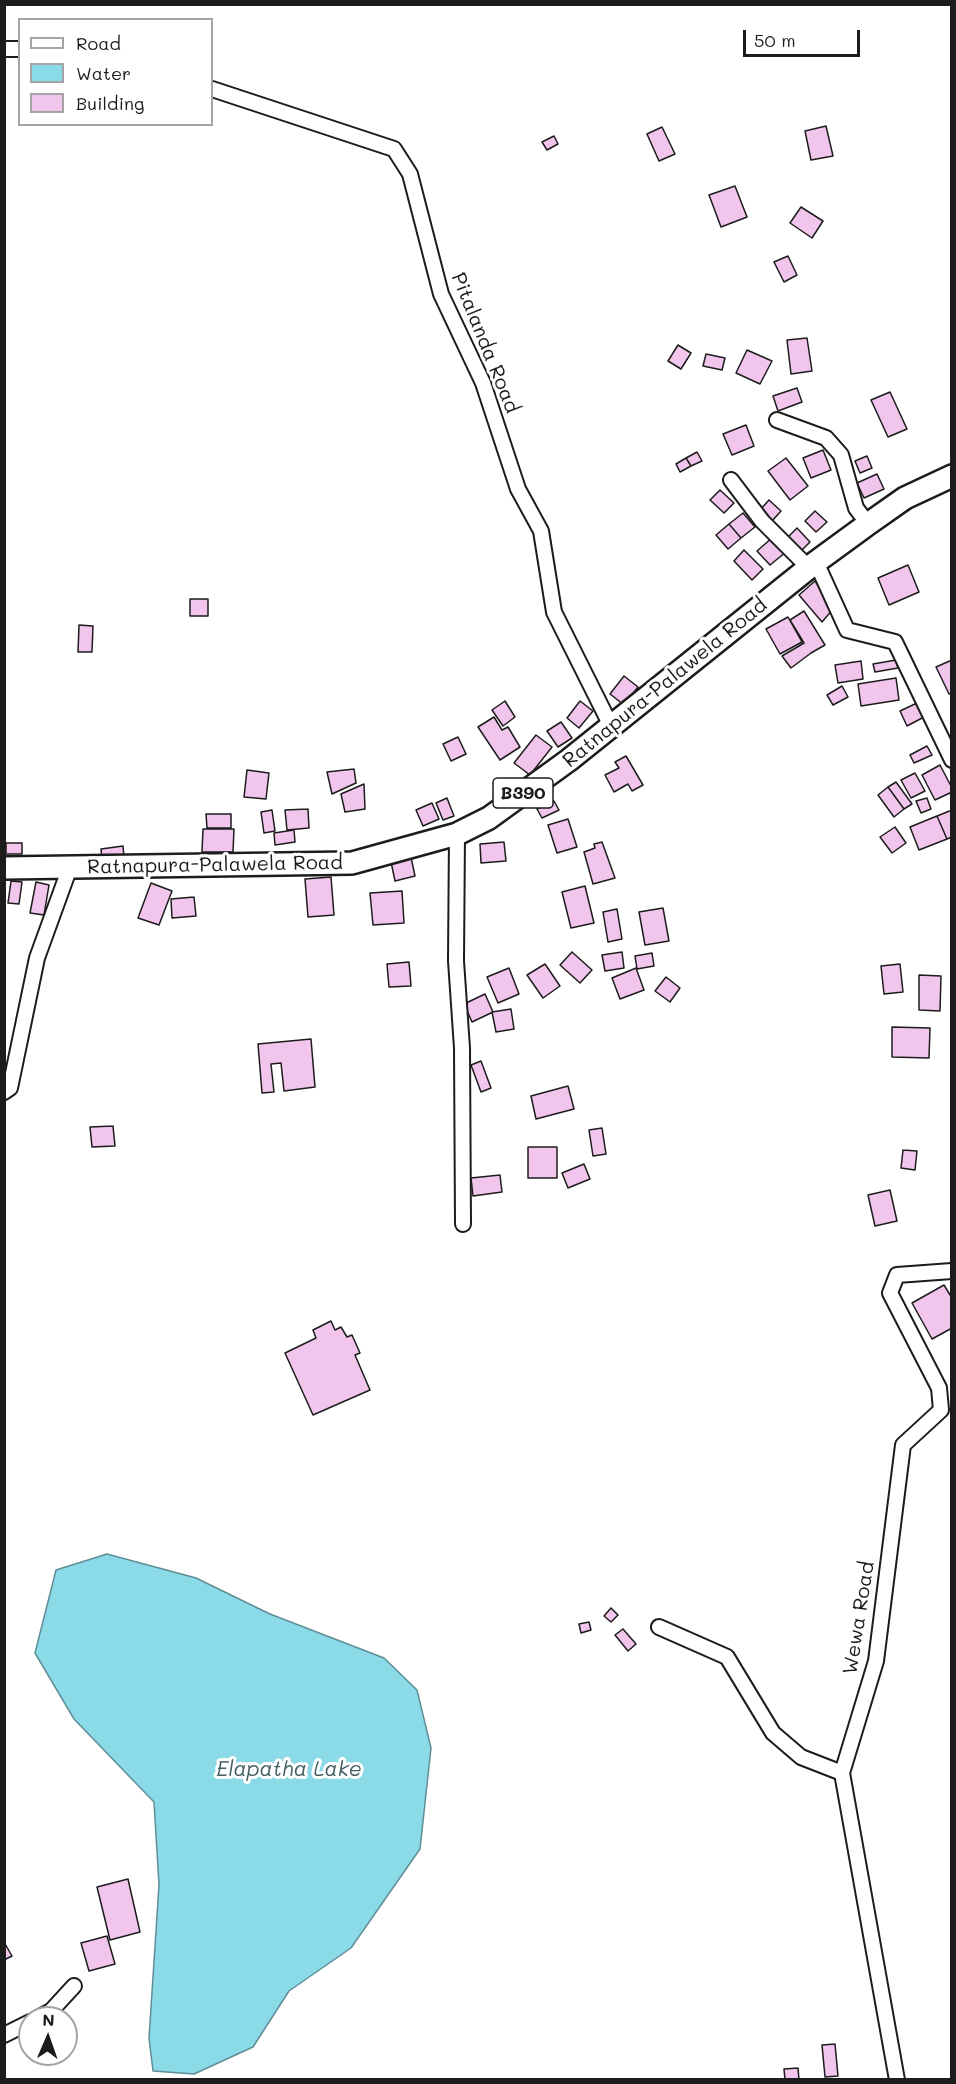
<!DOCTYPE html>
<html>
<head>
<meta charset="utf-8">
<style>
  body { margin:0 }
  #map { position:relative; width:956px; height:2084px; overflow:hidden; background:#fff; font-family:Mali,sans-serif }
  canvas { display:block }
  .frame { position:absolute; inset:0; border:6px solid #1c1c1c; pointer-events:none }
  .legend { position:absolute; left:18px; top:18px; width:195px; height:108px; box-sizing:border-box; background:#fff; border:2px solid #a4a4a4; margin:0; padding:8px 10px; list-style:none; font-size:18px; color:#1c1c1c }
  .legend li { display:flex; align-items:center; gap:12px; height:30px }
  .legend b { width:30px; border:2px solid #a4a4a4 }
  .north { position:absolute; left:18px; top:2006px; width:60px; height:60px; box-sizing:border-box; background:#fff; border:2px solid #a4a4a4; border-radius:50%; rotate:2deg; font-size:16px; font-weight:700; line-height:24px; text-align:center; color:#1c1c1c }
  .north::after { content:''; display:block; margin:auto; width:21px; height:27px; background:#1c1c1c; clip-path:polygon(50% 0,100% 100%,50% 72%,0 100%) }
  .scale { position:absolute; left:743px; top:30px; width:117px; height:27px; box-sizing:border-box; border:3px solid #1c1c1c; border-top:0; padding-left:8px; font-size:18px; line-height:21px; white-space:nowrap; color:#1c1c1c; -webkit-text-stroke:4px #fff; paint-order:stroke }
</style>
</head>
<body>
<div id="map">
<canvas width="956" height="2084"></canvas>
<div class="frame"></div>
<ul class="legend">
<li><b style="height:8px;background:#fff"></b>Road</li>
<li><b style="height:16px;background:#8bdae8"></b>Water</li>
<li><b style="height:16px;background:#f1c5ec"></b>Building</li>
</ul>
<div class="north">N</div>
<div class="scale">50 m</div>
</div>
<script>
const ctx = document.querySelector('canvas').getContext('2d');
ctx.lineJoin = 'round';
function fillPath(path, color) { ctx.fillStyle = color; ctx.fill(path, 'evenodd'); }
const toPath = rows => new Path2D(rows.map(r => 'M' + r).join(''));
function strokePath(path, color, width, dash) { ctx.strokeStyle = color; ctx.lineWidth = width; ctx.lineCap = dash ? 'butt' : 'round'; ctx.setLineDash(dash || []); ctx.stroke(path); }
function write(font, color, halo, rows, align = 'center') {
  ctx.font = font + ' Mali,sans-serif'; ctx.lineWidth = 6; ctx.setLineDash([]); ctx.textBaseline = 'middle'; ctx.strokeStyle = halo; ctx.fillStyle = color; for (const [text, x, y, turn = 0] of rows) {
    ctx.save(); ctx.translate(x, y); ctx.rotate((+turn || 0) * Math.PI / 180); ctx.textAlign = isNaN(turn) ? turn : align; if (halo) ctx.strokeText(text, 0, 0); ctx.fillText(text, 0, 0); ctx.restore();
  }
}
const water = toPath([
  [107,1554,196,1578,270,1614,384,1658,417,1690,431,1748,420,1849,351,1948,289,1991,253,2047,194,2074,153,2071,149,2038,159,1885,154,1802,74,1719,35,1653,56,1570,107,1554]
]);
fillPath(water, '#8bdae8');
strokePath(water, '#5f8e96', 1.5);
const building = toPath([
  [826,126,833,156,811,160,805,131,826,126],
  [662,127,675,154,659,161,647,134,662,127],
  [554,136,558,144,547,150,542,142,554,136],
  [735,186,747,217,721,227,709,195,735,186],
  [801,207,823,221,812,238,790,223,801,207],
  [788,256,797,275,784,282,774,262,788,256],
  [807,338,812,371,791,374,787,340,807,338],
  [678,345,691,353,681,369,668,361,678,345],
  [747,350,772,361,760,384,736,373,747,350],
  [706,354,725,358,722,370,703,366,706,354],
  [797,388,802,402,778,411,773,396,797,388],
  [890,392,907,429,888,437,871,400,890,392],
  [746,425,754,446,732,455,723,434,746,425],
  [823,450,831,470,811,478,803,458,823,450],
  [697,452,702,461,691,466,686,458,697,452],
  [867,456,872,468,860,473,855,461,867,456],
  [686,458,691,466,680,472,676,464,686,458],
  [786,458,808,486,790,500,768,471,786,458],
  [877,474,884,489,864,498,857,483,877,474],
  [720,490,734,503,724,513,710,500,720,490],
  [769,500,781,511,772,521,760,510,769,500],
  [815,511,827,522,816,532,805,521,815,511],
  [743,513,755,527,741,538,729,524,743,513],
  [729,524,741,538,728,549,716,535,729,524],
  [797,528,810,542,799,553,786,539,797,528],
  [773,537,786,552,770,565,757,551,773,537],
  [744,550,763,569,752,580,734,561,744,550],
  [908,565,919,592,889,605,878,578,908,565],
  [815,581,834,608,822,622,799,595,815,581],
  [190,599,208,599,208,616,190,616,190,599],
  [804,611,825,645,811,653,791,668,782,656,804,643,790,620,804,611],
  [788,617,802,642,780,654,766,629,788,617],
  [79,625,93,626,92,652,78,652,79,625],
  [896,660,898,668,875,672,873,664,896,660],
  [952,660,952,693,949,694,936,667,952,660],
  [861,661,863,679,838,683,835,665,861,661],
  [624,676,638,687,624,705,610,694,624,676],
  [896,678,899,700,861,706,858,684,896,678],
  [842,686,848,697,833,705,827,695,842,686],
  [505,701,515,717,503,726,492,710,505,701],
  [580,701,593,711,579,728,567,718,580,701],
  [917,703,924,717,907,726,900,711,917,703],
  [494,717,502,730,508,727,520,747,500,760,478,727,494,717],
  [561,722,572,738,558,747,547,731,561,722],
  [536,735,552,747,530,775,514,763,536,735],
  [458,737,466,754,451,761,443,744,458,737],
  [927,746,932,755,914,763,910,755,927,746],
  [626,756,643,785,632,791,628,784,614,792,605,775,619,768,615,762,626,756],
  [940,765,952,788,952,792,935,800,922,775,940,765],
  [354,769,356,783,332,794,327,772,354,769],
  [247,770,269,773,266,799,244,797,247,770],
  [915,773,925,791,911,798,901,780,915,773],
  [896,782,912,804,904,809,888,787,896,782],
  [364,784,365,809,345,812,341,794,364,784],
  [888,787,904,809,894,817,878,795,888,787],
  [447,798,454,816,443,820,436,803,447,798],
  [927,798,931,809,921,813,916,801,927,798],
  [554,801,559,810,542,818,537,809,554,801],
  [432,803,439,819,423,826,416,810,432,803],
  [308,809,309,828,287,830,285,810,308,809],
  [272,810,275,831,264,833,261,812,272,810],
  [952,810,952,837,947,839,937,816,952,810],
  [206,814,231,814,231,828,207,828,206,814],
  [937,816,947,839,919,850,910,827,937,816],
  [568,819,577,847,557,853,548,825,568,819],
  [895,827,906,843,892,853,880,837,895,827],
  [203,829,234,829,233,852,202,852,203,829],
  [294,830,295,842,275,845,274,833,294,830],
  [504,842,506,861,481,863,480,844,504,842],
  [602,842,615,878,593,884,584,852,595,848,594,844,602,842],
  [6,843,22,843,22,854,6,854,6,843],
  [123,846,124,857,102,860,101,849,123,846],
  [411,857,415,876,395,881,391,862,411,857],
  [331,877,334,915,308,917,305,879,331,877],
  [11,881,22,882,19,904,8,903,11,881],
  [36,882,49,885,44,915,30,913,36,882],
  [151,883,172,891,159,925,138,918,151,883],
  [585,886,594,923,571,928,562,892,585,886],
  [402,891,404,923,373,925,370,893,402,891],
  [194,897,196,916,172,918,171,899,194,897],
  [663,908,669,941,645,945,639,912,663,908],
  [617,909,622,939,608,942,603,912,617,909],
  [572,952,592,970,580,983,560,965,572,952],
  [622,952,624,968,605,971,602,955,622,952],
  [652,953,654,966,637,969,635,956,652,953],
  [409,962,411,986,389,987,387,964,409,962],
  [545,964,560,986,543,998,527,975,545,964],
  [900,964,903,992,884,994,881,966,900,964],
  [509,968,519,994,498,1003,487,977,509,968],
  [636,968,644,990,620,999,612,978,636,968],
  [919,975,941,976,940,1011,919,1010,919,975],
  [666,977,680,988,670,1002,655,991,666,977],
  [485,994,493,1012,472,1022,464,1004,485,994],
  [511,1009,514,1029,496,1032,492,1012,511,1009],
  [892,1027,930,1028,929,1058,892,1057,892,1027],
  [311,1039,315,1087,284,1091,281,1063,271,1064,274,1092,262,1093,258,1044,311,1039],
  [481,1061,491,1088,481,1092,471,1065,481,1061],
  [568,1086,574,1109,536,1119,531,1096,568,1086],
  [113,1126,115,1146,92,1147,90,1127,113,1126],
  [602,1128,606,1154,593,1156,589,1130,602,1128],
  [528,1147,557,1147,557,1178,528,1178,528,1147],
  [903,1150,917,1151,915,1170,901,1168,903,1150],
  [584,1164,590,1179,568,1188,562,1173,584,1164],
  [500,1175,502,1192,473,1196,471,1178,500,1175],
  [890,1190,897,1221,875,1226,868,1195,890,1190],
  [944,1285,952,1298,952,1328,932,1339,912,1303,944,1285],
  [331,1321,335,1330,341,1327,347,1337,352,1335,360,1353,355,1355,370,1390,313,1415,285,1353,316,1338,313,1330,331,1321],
  [611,1608,618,1615,611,1622,604,1616,611,1608],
  [589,1622,591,1630,581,1633,579,1624,589,1622],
  [623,1629,636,1644,628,1651,615,1635,623,1629],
  [128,1879,140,1932,110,1940,97,1887,128,1879],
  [107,1936,115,1964,89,1971,81,1943,107,1936],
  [4,1942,12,1956,4,1960,4,1942],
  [835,2044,838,2076,825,2077,822,2045,835,2044],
  [44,2054,62,2054,63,2058,45,2062,44,2054],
  [798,2068,799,2080,785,2080,784,2069,798,2068]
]);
fillPath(building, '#f1c5ec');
strokePath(building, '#1c1c1c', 1.5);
const minor = toPath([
  [4,49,20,49],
  [212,89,394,149,410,174,441,294,483,383,518,489,541,531,554,612,612,728],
  [777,420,826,438,841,455,856,508,868,524],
  [731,480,762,521,809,568],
  [816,562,847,630,895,642,952,760],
  [457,834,456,961,462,1048,463,1224],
  [4,1092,10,1088,37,958,70,867],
  [659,1627,727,1657,773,1733,801,1757,842,1773],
  [38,2018,51,2011,74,1986],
  [4,2035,30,2022],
  [897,2080,842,1773,876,1661,903,1445,941,1410,939,1388,890,1293,897,1275,952,1271]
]);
const primary = toPath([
  [4,868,352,863,457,834,489,818,569,760,816,562,868,524,905,498,952,476]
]);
strokePath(minor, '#1c1c1c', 18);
strokePath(primary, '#1c1c1c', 26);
strokePath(minor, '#fff', 14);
strokePath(primary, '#fff', 21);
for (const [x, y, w] of [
  [523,793,60]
]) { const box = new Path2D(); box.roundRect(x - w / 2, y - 15, w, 30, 4.5); ctx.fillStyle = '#fff'; ctx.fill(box); strokePath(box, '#1c1c1c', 1.5); }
write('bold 18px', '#1c1c1c', null, [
  ["B390",523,793]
]);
write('20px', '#1c1c1c', '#fff', [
  ["Pitalanda Road",485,343,68],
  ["Ratnapura-Palawela Road",665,683,-39],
  ["Ratnapura-Palawela Road",215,865,-1],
  ["Wewa Road",859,1618,-81]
]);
write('italic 21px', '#435e63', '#fff', [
  ["Elapatha Lake",289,1770]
]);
</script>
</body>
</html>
